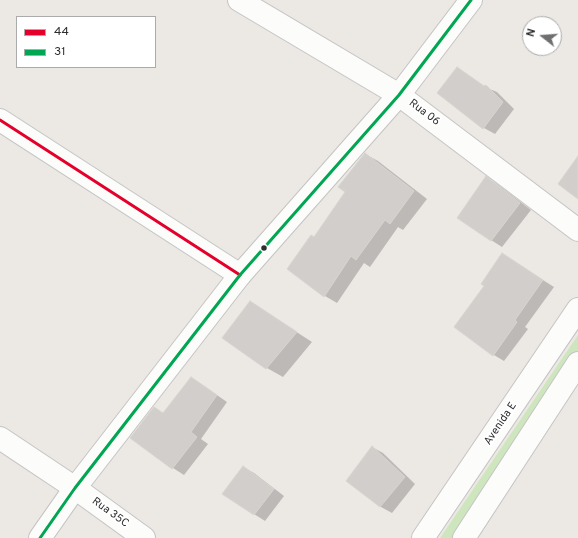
<!DOCTYPE html>
<html>
<head>
<meta charset="utf-8">
<style>
  body { margin:0 }
  #map { position:relative; width:578px; height:538px; overflow:hidden; background:#ece8e4; font-family:Overpass,sans-serif }
  canvas { display:block }
  .legend { position:absolute; left:16px; top:16px; width:140px; height:52px; box-sizing:border-box; background:#fff; border:1px solid #ababab; margin:0; padding:5px 7px; list-style:none; font-size:12px; color:#2e2e2e }
  .legend li { display:flex; align-items:center; gap:8px; height:20px }
  .legend b { width:20px; border:1px solid #ababab }
  .north { position:absolute; left:522px; top:16px; width:40px; height:40px; box-sizing:border-box; background:#fff; border:1px solid #ababab; border-radius:50%; rotate:287deg; font-size:11px; font-weight:700; line-height:16px; text-align:center; color:#2e2e2e }
  .north::after { content:''; display:block; margin:auto; width:14px; height:18px; background:#706f6e; clip-path:polygon(50% 0,100% 100%,50% 72%,0 100%) }
</style>
</head>
<body>
<div id="map">
<canvas width="578" height="538"></canvas>
<ul class="legend">
<li><b style="height:5px;background:#e4002b"></b>44</li>
<li><b style="height:5px;background:#00a651"></b>31</li>
</ul>
<div class="north">N</div>
</div>
<script>
const ctx = document.querySelector('canvas').getContext('2d');
ctx.lineJoin = 'round';
function fillPath(path, color) { ctx.fillStyle = color; ctx.fill(path, 'evenodd'); }
const toPath = rows => new Path2D(rows.map(r => 'M' + r).join(''));
function strokePath(path, color, width, dash) { ctx.strokeStyle = color; ctx.lineWidth = width; ctx.lineCap = dash ? 'butt' : 'round'; ctx.setLineDash(dash || []); ctx.stroke(path); }
function write(font, color, halo, rows, align = 'center') {
  ctx.font = font + ' Overpass,sans-serif'; ctx.lineWidth = 4; ctx.setLineDash([]); ctx.textBaseline = 'middle'; ctx.strokeStyle = halo; ctx.fillStyle = color; for (const [text, x, y, turn = 0] of rows) {
    ctx.save(); ctx.translate(x, y); ctx.rotate((+turn || 0) * Math.PI / 180); ctx.textAlign = isNaN(turn) ? turn : align; if (halo) ctx.strokeText(text, 0, 0); ctx.fillText(text, 0, 0); ctx.restore();
  }
}
fillPath(toPath([
  [578,335,578,356,454,538,440,538]
]), '#cee6be');
fillPath(toPath([
  [457,68,485,87,497,92,514,109,495,134,484,128],
  [365,154,378,161,427,199,403,230,398,227,370,267,364,263,337,303,325,296,314,238,347,192],
  [486,178,497,184,531,210,502,247,491,240],
  [513,261,554,287,525,327,528,329,504,361,494,355,485,286],
  [250,302,312,342,283,377,267,368],
  [192,378,227,402,201,439,208,444,184,475,173,468,131,438,164,414],
  [372,447,383,453,415,484,392,513,381,507,347,481],
  [243,467,254,473,284,496,265,521,254,514]
]), '#0003');
const building = toPath([
  [457,67,484,86,486,85,503,102,483,129,437,93,457,67],
  [365,153,414,191,390,224,385,220,356,260,351,256,324,297,287,269,311,235,314,237,345,192,338,187,365,153],
  [578,156,578,199,558,184,578,156],
  [486,176,520,203,491,241,457,218,486,176],
  [502,253,543,280,515,320,517,322,493,356,454,327,484,286,481,284,502,253],
  [250,301,297,332,266,369,222,338,250,301],
  [191,377,217,395,191,432,197,437,172,469,130,438,154,407,163,413,191,377],
  [372,446,405,477,380,507,346,481,372,446],
  [243,466,274,489,254,515,222,494,243,466]
]);
fillPath(building, '#d1cecb');
strokePath(building, '#d7d4d0', 1);
const minor = toPath([
  [239,0,399,95,578,230],
  [0,120,240,275],
  [0,438,75,488,144,538],
  [423,538,578,309],
  [464,538,578,363]
]);
const tertiary = toPath([
  [40,538,75,488,240,275,399,95,471,0]
]);
strokePath(minor, '#c5c4c5', 24);
strokePath(tertiary, '#c5c4c5', 24);
strokePath(minor, '#fcfcfb', 22);
strokePath(tertiary, '#fcfcfb', 22);
strokePath(toPath([
  [0,120,240,275]
]), '#e4002b', 3);
strokePath(toPath([
  [40,538,75,488,240,275,399,95,471,0]
]), '#00a651', 3);
for (const [x, y, r, color] of [
  [264,248,3.5,"#2e2e2e"]
]) { const dot = new Path2D(); dot.arc(x, y, r, 0, 2 * Math.PI); ctx.fillStyle = color; ctx.fill(dot); strokePath(dot, '#fff', 1.5); }
write('11px', '#2e2e2e', '#fff', [
  ["Rua 06",424,113,37],
  ["Avenida E",501,424,-56],
  ["Rua 35C",110,513,36]
]);
</script>
</body>
</html>
